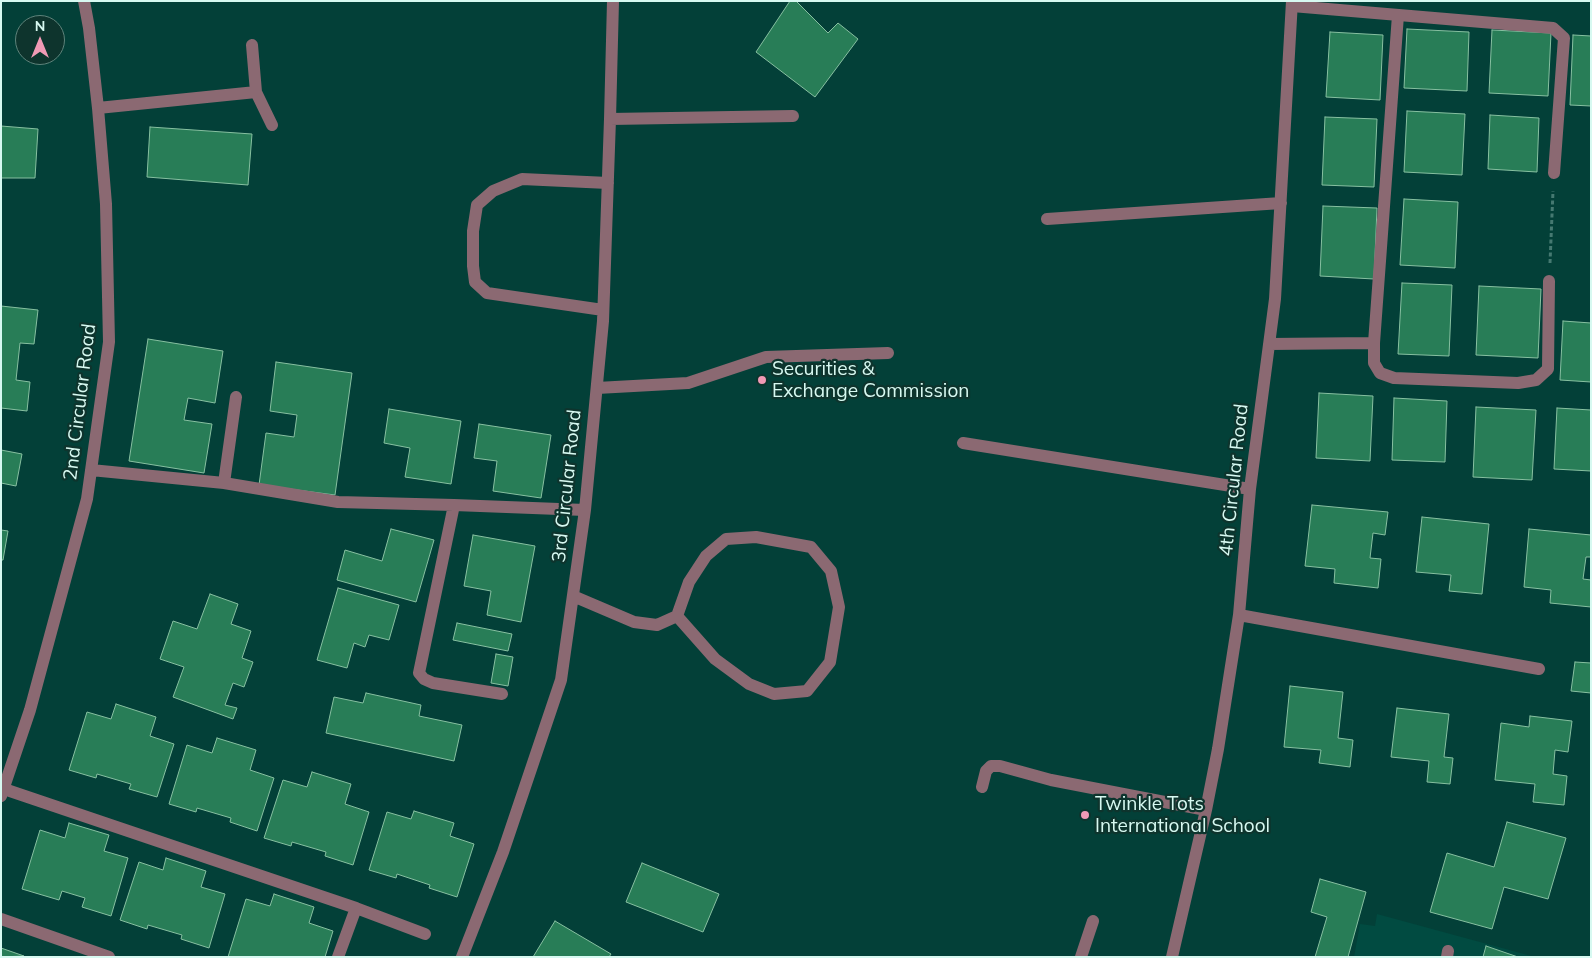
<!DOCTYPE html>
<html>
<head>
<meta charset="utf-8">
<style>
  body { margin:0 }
  #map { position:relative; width:1592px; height:958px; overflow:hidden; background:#034038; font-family:Mulish,sans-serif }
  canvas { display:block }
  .frame { position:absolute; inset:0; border:2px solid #d7f9f1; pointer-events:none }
  .north { position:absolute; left:15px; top:15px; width:50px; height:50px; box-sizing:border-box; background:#0e342d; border:1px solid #5e837b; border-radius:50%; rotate:0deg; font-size:14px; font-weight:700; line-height:20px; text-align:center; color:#d7f9f1 }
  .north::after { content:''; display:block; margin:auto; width:18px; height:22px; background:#f09ab5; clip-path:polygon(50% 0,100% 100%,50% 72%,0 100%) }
</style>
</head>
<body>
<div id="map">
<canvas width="1592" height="958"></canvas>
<div class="frame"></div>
<div class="north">N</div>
</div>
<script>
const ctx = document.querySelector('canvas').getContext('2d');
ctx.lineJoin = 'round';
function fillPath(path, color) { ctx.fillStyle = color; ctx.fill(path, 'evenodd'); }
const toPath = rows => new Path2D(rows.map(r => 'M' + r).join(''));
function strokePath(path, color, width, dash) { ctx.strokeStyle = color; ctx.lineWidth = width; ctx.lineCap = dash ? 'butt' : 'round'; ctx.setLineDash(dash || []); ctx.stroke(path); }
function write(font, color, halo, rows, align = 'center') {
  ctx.font = font + ' Mulish,sans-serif'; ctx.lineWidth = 4.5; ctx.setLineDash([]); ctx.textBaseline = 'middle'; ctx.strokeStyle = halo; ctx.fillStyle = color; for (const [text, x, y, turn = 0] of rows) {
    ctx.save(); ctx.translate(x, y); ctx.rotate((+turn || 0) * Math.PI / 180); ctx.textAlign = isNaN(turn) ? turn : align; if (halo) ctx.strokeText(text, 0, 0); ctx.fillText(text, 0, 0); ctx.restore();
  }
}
fillPath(toPath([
  [1377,914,1535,957,1354,957,1360,924,1375,926]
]), '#014b41');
const building = toPath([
  [790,1,796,1,828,33,838,23,858,39,815,97,756,52,790,1],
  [1407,29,1469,32,1467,91,1404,88,1407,29],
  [1492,30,1551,33,1548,96,1489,93,1492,30],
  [1330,32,1383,35,1380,100,1326,97,1330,32],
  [1573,35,1591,36,1591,106,1570,105,1573,35],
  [1407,111,1465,114,1462,175,1404,172,1407,111],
  [1490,115,1539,118,1537,172,1488,169,1490,115],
  [1325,117,1377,119,1374,187,1322,185,1325,117],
  [1,126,38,129,35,178,1,178,1,126],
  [150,127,252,134,248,185,147,177,150,127],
  [1404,199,1458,202,1455,268,1400,265,1404,199],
  [1323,206,1377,208,1374,279,1320,276,1323,206],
  [1402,283,1452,285,1449,356,1398,354,1402,283],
  [1479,286,1541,289,1538,358,1476,355,1479,286],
  [1,306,38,310,34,344,20,343,16,380,30,382,27,411,1,408,1,306],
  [1563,321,1591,323,1591,382,1560,380,1563,321],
  [148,339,223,351,215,403,188,398,184,420,212,424,204,473,129,461,148,339],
  [276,362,352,373,335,495,259,485,266,433,294,437,297,415,270,411,276,362],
  [1319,393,1373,396,1370,461,1316,458,1319,393],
  [1394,398,1447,401,1445,462,1392,460,1394,398],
  [1476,407,1536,410,1532,480,1473,477,1476,407],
  [1557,408,1591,410,1591,471,1554,469,1557,408],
  [389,409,461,421,451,484,405,477,410,448,384,443,389,409],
  [479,424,551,435,541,498,493,491,497,461,474,458,479,424],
  [1,450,22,454,16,486,1,483,1,450],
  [1312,505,1388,512,1385,535,1373,533,1370,558,1381,559,1378,588,1334,583,1335,569,1305,566,1312,505],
  [1422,517,1489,524,1482,594,1449,591,1451,575,1416,572,1422,517],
  [391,529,434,540,416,602,337,580,345,550,382,561,391,529],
  [1529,529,1591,535,1591,557,1586,557,1583,579,1591,580,1591,607,1550,603,1551,590,1524,587,1529,529],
  [1,530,8,531,3,560,1,560,1,530],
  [473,535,535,546,521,622,487,615,491,591,464,586,473,535],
  [338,588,399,605,389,640,369,635,365,647,354,643,347,668,317,660,338,588],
  [210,594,238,604,231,624,251,631,242,658,253,662,244,687,233,683,225,705,237,708,233,719,173,697,184,667,160,659,173,621,197,629,210,594],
  [457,623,512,634,508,651,453,640,457,623],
  [496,654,513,657,508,686,491,683,496,654],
  [1575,662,1591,663,1591,693,1571,691,1575,662],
  [1290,686,1343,692,1338,738,1353,740,1350,767,1319,763,1321,750,1284,747,1290,686],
  [366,693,421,705,419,716,462,725,454,761,326,733,334,697,363,703,366,693],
  [116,704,156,717,150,736,174,744,157,797,129,789,131,784,97,774,96,778,69,770,87,712,111,719,116,704],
  [1397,708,1449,714,1444,757,1453,758,1450,784,1427,782,1429,761,1391,757,1397,708],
  [1530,716,1572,721,1568,752,1555,750,1553,774,1567,776,1564,805,1533,802,1535,784,1495,780,1501,723,1529,727,1530,716],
  [217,738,256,750,250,770,274,778,257,831,230,822,231,818,197,808,196,812,169,804,187,745,212,753,217,738],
  [312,772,351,784,345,804,369,812,353,865,325,856,326,852,292,842,291,846,264,838,283,780,307,787,312,772],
  [414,811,454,823,450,836,474,844,457,897,429,888,430,885,397,874,396,878,369,870,387,812,411,819,414,811],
  [1507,822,1566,838,1548,899,1504,887,1492,929,1430,912,1447,853,1494,867,1507,822],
  [69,823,109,835,104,851,128,858,111,916,82,907,85,898,62,891,59,900,22,889,40,830,65,838,69,823],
  [166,858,206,871,201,887,225,894,209,948,181,939,182,935,148,925,147,929,120,920,139,862,163,870,166,858],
  [642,863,719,894,703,932,626,902,642,863],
  [1320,879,1366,892,1348,957,1315,957,1327,917,1311,912,1320,879],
  [274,894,314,907,309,923,333,931,325,957,228,957,246,899,270,906,274,894],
  [555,921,611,954,609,957,533,957,555,921],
  [1486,946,1518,957,1483,957,1486,946],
  [1,948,24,956,1,957,1,948]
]);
fillPath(building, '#287d57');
strokePath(building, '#87c0a1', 1);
strokePath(toPath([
  [1550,263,1553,191]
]), '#457971', 3, [4, 2.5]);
strokePath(toPath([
  [1292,6,1553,28,1564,38,1554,173],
  [1398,15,1374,343,1374,363,1380,373,1394,378,1518,383,1536,380,1548,369,1549,281],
  [252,45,256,92,272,125],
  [98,108,256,92],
  [610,119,793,116],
  [1047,219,1281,203],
  [603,310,487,293,475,282,473,266,473,231,477,205,493,191,522,179,608,183],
  [1269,344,1374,343],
  [597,388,688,383,766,357,888,353],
  [963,443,1250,489],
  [91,470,224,483,338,502,454,505,585,510],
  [224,483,236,397],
  [454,505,419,673,424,679,433,683,502,694],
  [573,596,634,622,657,625,677,616,689,582,706,556,726,539,756,537,811,547,831,571,839,607,830,662,807,691,774,694,749,684,715,659,677,616],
  [1239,615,1539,669],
  [982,787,986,771,991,766,1000,766,1051,780,1206,810],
  [4,789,356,908,425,934],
  [1,796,30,710,87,499,109,342,106,204,98,108,89,28,84,1],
  [1,919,109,957],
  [338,957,356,908],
  [462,957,503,852,561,680,585,510,603,321,610,119,613,1],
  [1081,957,1093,921],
  [1172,957,1206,810,1218,749,1239,615,1250,489,1275,299,1292,1],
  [1447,957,1448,951]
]), '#8b6972', 12);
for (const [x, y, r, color] of [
  [762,380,5,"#f09ab5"],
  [1085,815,5,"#f09ab5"]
]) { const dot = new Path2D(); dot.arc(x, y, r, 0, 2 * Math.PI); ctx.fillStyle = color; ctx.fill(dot); strokePath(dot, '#0e342d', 2); }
write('19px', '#d7f9f1', '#0e342d', [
  ["Securities &",772,369],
  ["Exchange Commission",772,391],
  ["Twinkle Tots",1095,804],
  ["International School",1095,826]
], 'left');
write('19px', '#d7f9f1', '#0e342d', [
  ["2nd Circular Road",80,402,-83],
  ["4th Circular Road",1234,480,-84],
  ["3rd Circular Road",567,486,-84]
]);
</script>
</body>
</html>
